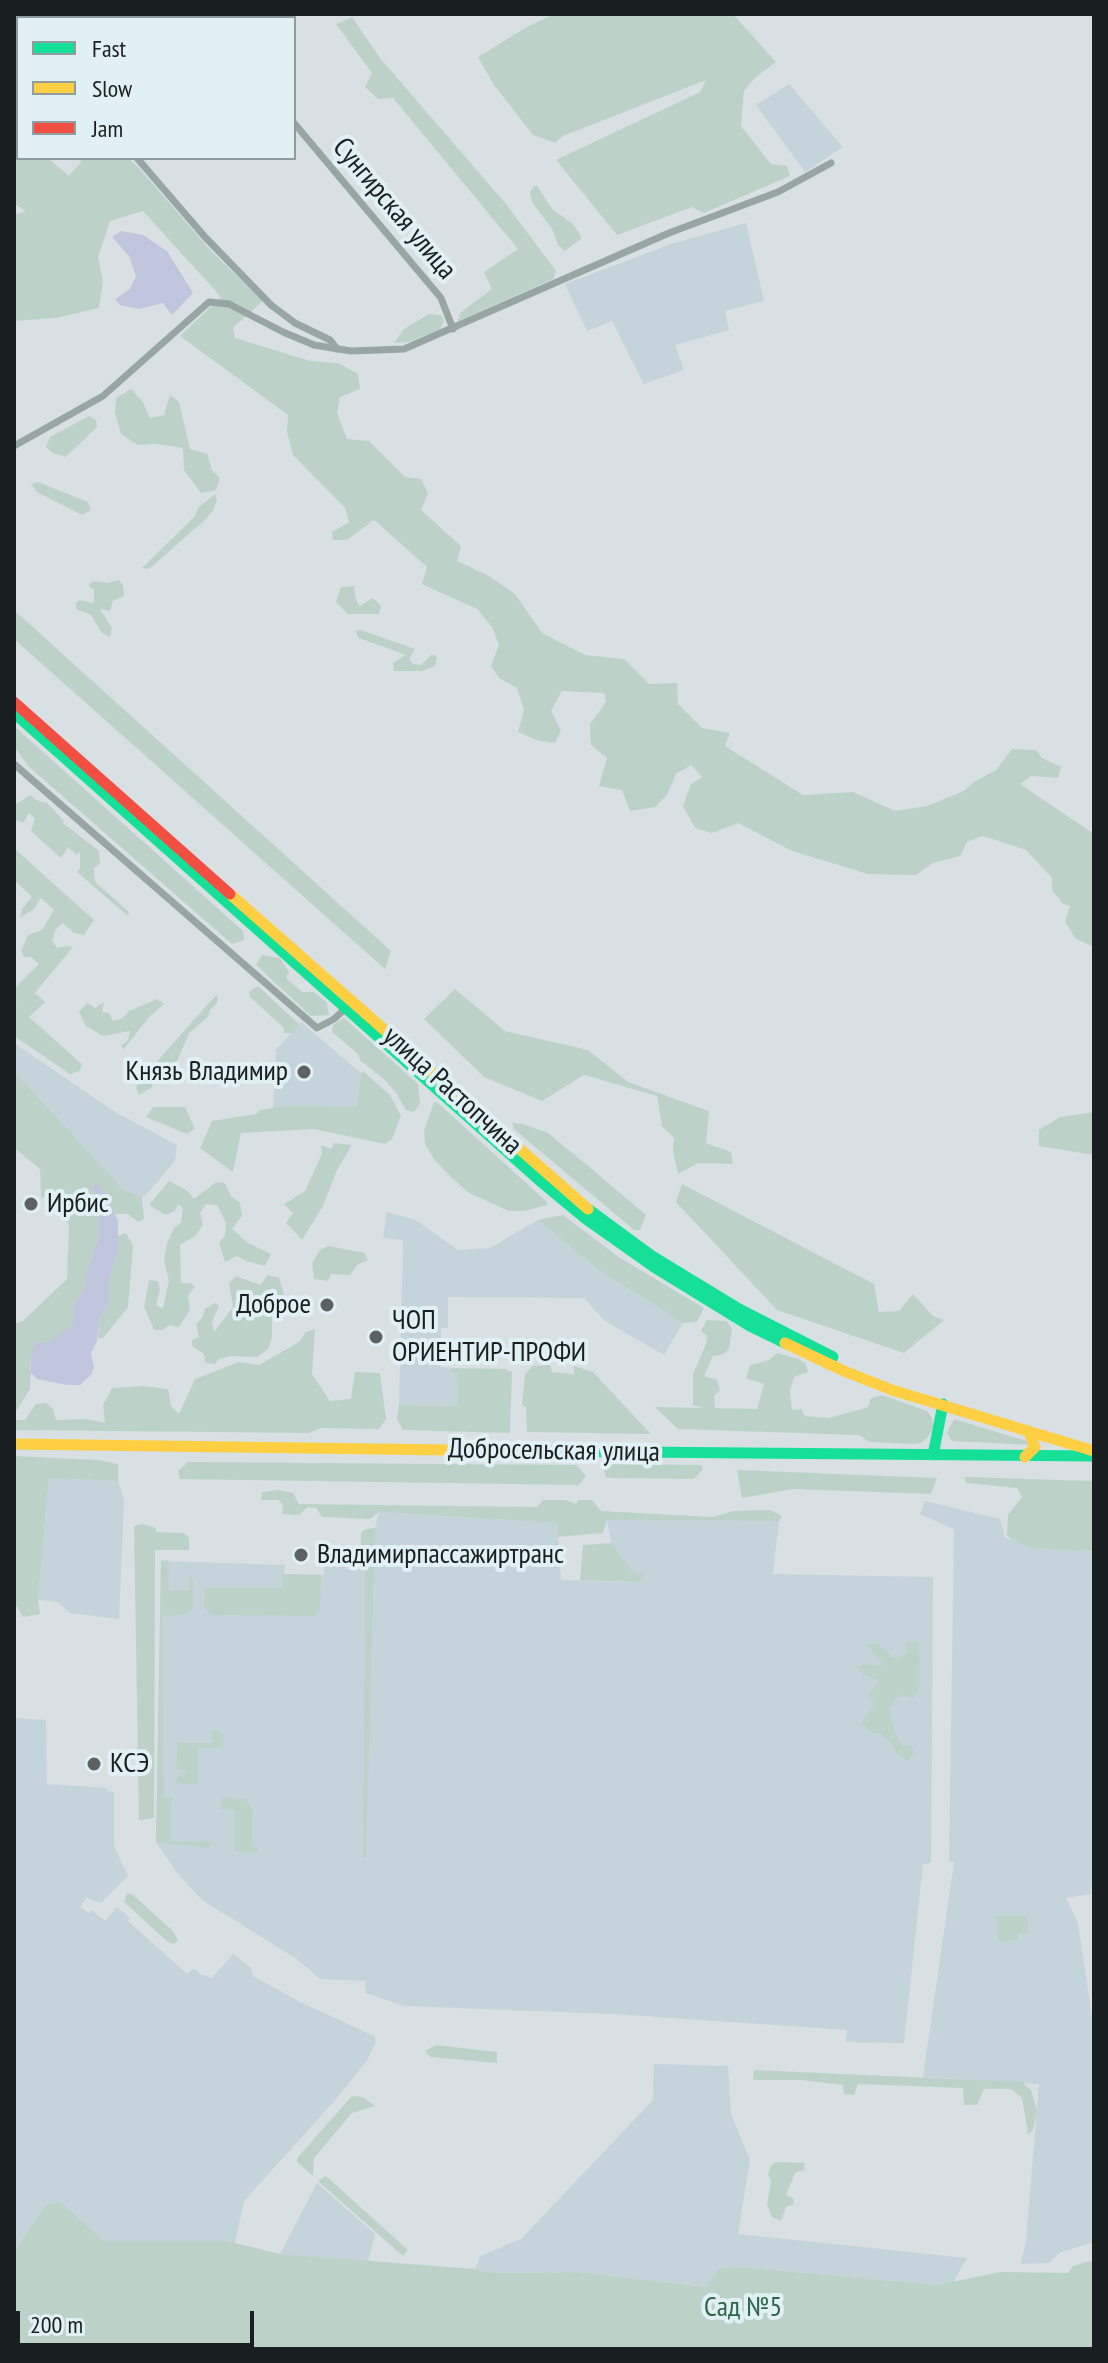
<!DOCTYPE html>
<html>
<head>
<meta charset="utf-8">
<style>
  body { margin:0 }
  #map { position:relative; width:1108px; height:2363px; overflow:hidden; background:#d8e0e3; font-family:"PT Sans Narrow",sans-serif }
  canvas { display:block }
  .frame { position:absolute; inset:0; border:16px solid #191e20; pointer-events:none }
  .legend { position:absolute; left:16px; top:16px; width:280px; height:144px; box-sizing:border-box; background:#e0f0f5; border:2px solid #909ca0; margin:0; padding:10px 14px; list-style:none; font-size:24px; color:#191e20 }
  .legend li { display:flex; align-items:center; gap:16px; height:40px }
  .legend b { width:40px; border:2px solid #909ca0 }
  .scale { position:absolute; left:16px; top:2311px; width:238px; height:36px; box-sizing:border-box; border:4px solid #191e20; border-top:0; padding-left:10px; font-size:24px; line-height:28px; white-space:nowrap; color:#191e20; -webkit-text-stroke:6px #e0f0f5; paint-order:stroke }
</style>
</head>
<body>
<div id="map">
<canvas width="1108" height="2363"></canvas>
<div class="frame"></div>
<ul class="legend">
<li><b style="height:10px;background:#16e098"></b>Fast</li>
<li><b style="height:10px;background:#ffcf43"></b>Slow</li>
<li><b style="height:10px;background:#f24e42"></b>Jam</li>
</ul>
<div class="scale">200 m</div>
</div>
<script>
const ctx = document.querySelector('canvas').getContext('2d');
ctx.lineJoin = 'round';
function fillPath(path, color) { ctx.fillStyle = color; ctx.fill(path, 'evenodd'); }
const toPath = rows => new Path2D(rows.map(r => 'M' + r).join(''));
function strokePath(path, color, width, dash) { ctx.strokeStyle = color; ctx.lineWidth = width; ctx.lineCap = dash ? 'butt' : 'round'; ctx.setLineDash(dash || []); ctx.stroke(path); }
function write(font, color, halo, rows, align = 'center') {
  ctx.font = font + ' "PT Sans Narrow",sans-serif'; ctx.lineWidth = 8; ctx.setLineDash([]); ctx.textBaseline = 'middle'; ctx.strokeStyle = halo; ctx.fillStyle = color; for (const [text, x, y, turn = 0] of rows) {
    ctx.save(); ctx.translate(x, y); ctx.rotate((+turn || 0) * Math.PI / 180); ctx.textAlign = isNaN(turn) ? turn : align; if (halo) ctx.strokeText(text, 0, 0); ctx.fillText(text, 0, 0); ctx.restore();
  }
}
fillPath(toPath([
  [789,84,843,147,805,172,756,105],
  [746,223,764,301,725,311,729,330,675,345,684,370,644,384,612,321,587,331,565,284,671,244],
  [301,1022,361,1073,357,1107,273,1108,276,1050],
  [14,1043,115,1112,177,1145,175,1161,146,1195,142,1197,124,1190,14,1071],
  [387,1212,416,1220,458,1250,490,1248,538,1220,597,1269,683,1323,664,1355,605,1321,584,1298,448,1297,448,1328,441,1328,440,1367,451,1368,450,1373,457,1374,458,1406,399,1405,403,1240,383,1238],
  [49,1478,118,1481,124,1499,119,1619,70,1613,58,1602,38,1600],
  [925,1501,1000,1519,1005,1538,1094,1552,1094,1845,1091,1894,1066,1898,1078,1923,1094,2030,1094,2242,1061,2252,1048,2263,1021,2264,1026,2240,1039,2084,923,2077,954,1862,949,1861,954,1529,920,1514],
  [379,1512,557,1523,561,1580,639,1582,611,1543,607,1520,779,1521,773,1574,933,1577,931,1863,923,1864,904,2043,846,2042,847,2030,614,2014,404,2006,366,1993,365,1981,320,1979,297,1959,202,1900,177,1873,156,1842,161,1561,285,1565,284,1574,324,1575,324,1545,345,1545,345,1569,372,1569,375,1528],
  [14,1718,46,1720,47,1784,107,1788,107,1791,114,1792,114,1846,128,1876,102,1902,93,1901,87,1897,80,1907,89,1913,92,1910,105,1921,117,1907,130,1918,128,1921,187,1974,194,1968,200,1974,212,1978,233,1954,251,1968,253,1976,300,2002,374,2036,376,2042,366,2062,337,2098,244,2201,235,2243,104,2241,45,2206,14,2251],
  [654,2064,728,2066,731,2114,750,2160,738,2234,967,2258,953,2283,937,2285,740,2267,706,2287,579,2272,493,2273,475,2269,480,2256,521,2239,653,2100],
  [317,2183,375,2234,368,2261,280,2254]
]), '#c4d4da');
fillPath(toPath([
  [554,14,733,14,776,62,756,77,744,91,741,126,771,164,787,166,790,176,704,213,692,207,617,235,556,160,700,92,706,80,563,136,555,143,533,135,494,85,478,57,527,27],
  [352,17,380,58,506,204,556,271,553,279,458,321,460,313,492,289,484,272,518,249,393,98,378,99,365,87,372,73,336,24],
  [18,123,18,158,48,158,69,176,81,162,79,158,128,158,138,167,212,252,263,301,233,328,235,338,310,361,338,363,358,374,360,389,340,397,337,413,347,439,369,441,405,477,421,479,428,493,421,510,461,546,457,561,489,576,515,594,542,633,585,655,624,659,649,684,677,683,678,704,702,728,730,733,725,746,803,795,853,792,895,811,927,806,964,791,974,782,996,770,1012,749,1036,750,1042,758,1061,767,1058,778,1031,776,1020,784,1094,834,1094,947,1076,939,1065,922,1070,906,1063,904,1052,890,1052,878,1026,850,983,836,967,842,960,856,933,863,916,875,868,874,792,851,738,823,712,833,695,828,683,806,691,784,702,777,691,765,676,774,667,795,655,807,630,811,622,790,599,786,607,758,591,745,590,724,606,702,604,693,562,691,551,711,561,730,555,743,539,741,518,732,524,710,517,688,499,678,491,666,499,645,492,627,477,609,422,584,427,567,374,520,347,540,333,540,332,532,349,522,345,508,293,455,287,432,288,415,180,336,221,297,143,211,110,221,98,257,103,282,99,308,56,318,14,321,14,215,25,211,14,203,14,124],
  [534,186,537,186,553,210,572,223,580,234,581,239,565,251,558,245,552,229,532,202,530,193],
  [429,314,441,315,444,321,440,329,409,342,394,343,404,329],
  [131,389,143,402,150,418,164,415,170,395,179,402,190,449,207,454,212,470,220,478,216,490,201,493,184,470,183,448,156,444,138,445,121,434,115,413,116,398],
  [89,416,96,420,97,427,66,457,53,453,46,447,50,437],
  [38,482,88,502,91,510,82,515,37,492,31,484],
  [215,494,217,500,213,511,206,519,149,569,142,568,194,517,199,507],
  [119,580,123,585,124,596,113,601,110,611,100,609,112,628,110,637,102,633,91,615,76,609,76,603,80,600,94,603,94,590,88,586,93,581,108,583],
  [354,586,356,600,360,606,373,598,381,606,379,614,348,614,336,602,341,587],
  [14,610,391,951,385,969,14,639],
  [361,630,415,649,409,659,413,664,421,665,431,655,435,655,437,658,435,666,423,671,394,671,393,663,406,655,359,638,355,631],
  [14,726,243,931,244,940,232,944,28,766,14,746],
  [30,795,36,800,47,803,64,821,63,823,99,851,100,864,94,868,95,882,129,912,128,916,77,872,80,868,80,852,77,855,68,847,61,858,31,831,35,818,29,813,23,823,14,819,14,805],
  [14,848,94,920,84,935,74,933,63,923,56,929,52,940,57,948,66,946,73,947,35,993,45,1002,29,1017,82,1064,80,1071,70,1074,14,1036,14,1005,17,1001,14,1001,14,986,16,987,39,964,31,957,24,957,21,951,28,935,42,930,54,910,41,898,34,909,20,918,22,909,32,897,14,880],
  [262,955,280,958,289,972,286,978,302,992,314,992,327,1003,329,1015,311,1016,256,965],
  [258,986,299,1024,293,1033,284,1033,284,1028,250,997,249,992],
  [455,989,505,1031,588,1050,628,1082,709,1111,706,1143,731,1152,733,1164,698,1163,678,1174,673,1151,674,1138,662,1126,657,1096,584,1075,542,1101,484,1077,424,1019],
  [215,996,218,996,217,1003,210,1010,208,1017,190,1032,176,1063,165,1065,151,1088,139,1095,136,1088,138,1083],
  [157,999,164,1004,149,1017,124,1049,121,1046,128,1040,130,1031,103,1036,86,1026,79,1012,87,1003,95,1008,104,1002,102,1012,109,1013,113,1021,123,1018,129,1011],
  [344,1018,418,1084,420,1104,414,1112,406,1110,397,1094,385,1080,360,1060,358,1054,332,1032,333,1025],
  [14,1071,124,1190,142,1197,144,1219,138,1222,128,1214,114,1214,106,1193,93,1189,99,1202,99,1236,87,1270,85,1287,72,1308,74,1314,72,1327,47,1343,39,1341,31,1359,30,1389,15,1413,14,1324,23,1321,67,1279,69,1225,56,1201,41,1197,40,1169,14,1148],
  [363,1071,390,1095,401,1116,392,1139,385,1144,314,1129,241,1133,233,1172,200,1148,212,1121,256,1114,260,1110,282,1106,357,1107,361,1073],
  [434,1102,438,1103,547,1202,547,1205,524,1211,509,1211,469,1193,451,1177,434,1159,425,1144,424,1131],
  [153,1107,185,1107,195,1129,187,1134,146,1117],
  [1094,1112,1094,1155,1039,1146,1039,1130,1060,1117],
  [512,1123,523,1124,548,1133,587,1165,646,1215,640,1230,634,1230,515,1130],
  [334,1143,352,1145,337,1170,323,1206,302,1240,286,1223,293,1213,284,1204,305,1191,322,1154,321,1145,331,1149],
  [169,1181,188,1191,194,1199,216,1182,225,1183,231,1196,240,1203,242,1216,232,1229,248,1243,271,1254,265,1266,246,1261,237,1256,225,1262,219,1243,225,1235,226,1223,217,1205,206,1204,200,1213,203,1225,195,1236,180,1245,181,1283,191,1283,195,1287,188,1296,190,1310,179,1327,169,1325,163,1330,154,1330,144,1307,149,1280,158,1281,160,1289,156,1306,163,1308,169,1281,164,1260,167,1243,174,1228,181,1223,183,1208,178,1204,175,1211,166,1215,149,1205],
  [682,1184,874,1284,879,1312,899,1311,913,1294,933,1316,944,1320,904,1353,777,1310,676,1202],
  [563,1215,620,1258,704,1308,697,1322,683,1323,597,1269,538,1220],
  [126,1233,133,1246,128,1307,103,1338,98,1338,99,1320,109,1303,109,1279,118,1253,117,1236],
  [328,1246,365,1253,368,1260,357,1265,350,1275,331,1274,328,1281,314,1279,312,1263,320,1250],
  [268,1275,279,1278,284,1294,283,1307,277,1313,272,1314,272,1338,268,1349,257,1357,231,1356,219,1359,215,1364,205,1363,204,1354,192,1346,192,1340,199,1337,196,1324,202,1318,205,1309,215,1303,219,1306,212,1322,214,1332,233,1307,229,1283,236,1276,260,1285],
  [707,1320,727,1321,732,1329,729,1349,722,1355,713,1356,704,1376,717,1380,720,1390,714,1396,715,1408,757,1409,764,1384,746,1378,750,1365,769,1360,777,1353,799,1359,806,1364,808,1372,794,1377,790,1391,792,1410,801,1409,805,1416,829,1418,868,1407,871,1398,882,1395,927,1411,932,1418,933,1426,929,1436,921,1443,913,1444,869,1442,859,1435,678,1429,655,1407,704,1408,693,1405,693,1374,706,1344,707,1336,701,1331],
  [315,1329,312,1374,330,1401,351,1399,355,1372,380,1373,386,1419,379,1429,321,1428,309,1433,14,1430,14,1420,25,1420,36,1404,46,1403,53,1409,56,1420,87,1419,105,1423,103,1405,112,1388,143,1386,168,1389,171,1406,179,1414,195,1379,239,1362,259,1365,299,1342,306,1332],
  [550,1365,552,1372,574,1374,574,1366,593,1372,651,1434,527,1432,526,1407,522,1405,525,1375,532,1366],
  [451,1368,505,1369,512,1372,510,1433,403,1430,397,1419,399,1405,458,1406,457,1374,450,1373],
  [954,1419,1033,1443,1033,1445,952,1441,947,1433],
  [14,1456,98,1460,118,1464,118,1481,49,1478,38,1600,40,1614,23,1617,14,1602],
  [188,1462,576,1465,586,1476,579,1485,180,1479,178,1471],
  [602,1464,701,1465,703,1469,694,1479,610,1478,606,1477],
  [737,1470,937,1478,931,1494,793,1489,742,1498],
  [964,1477,1094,1481,1094,1551,1030,1548,1007,1536,1008,1515,1022,1497,1017,1488,966,1483],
  [279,1490,293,1493,299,1504,537,1507,543,1500,566,1500,576,1504,578,1500,592,1500,601,1511,712,1517,733,1511,770,1510,782,1516,779,1521,607,1520,603,1533,558,1537,557,1523,379,1512,370,1519,322,1517,316,1508,308,1507,299,1515,282,1514,283,1506,279,1500,261,1500,262,1492],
  [143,1524,156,1528,156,1532,184,1533,189,1537,189,1550,155,1550,154,1818,139,1820,134,1526],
  [375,1528,366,1857,363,1857,365,1573,360,1569,361,1533,366,1529],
  [611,1543,634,1573,645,1573,639,1582,580,1580,583,1545],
  [168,1560,169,1590,189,1590,190,1577,193,1579,193,1609,182,1615,162,1616,164,1797,174,1798,171,1802,171,1841,210,1842,210,1848,156,1842,161,1561],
  [283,1574,321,1575,320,1609,318,1613,314,1616,213,1615,204,1607,205,1588,283,1588],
  [906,1642,919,1642,920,1686,914,1698,903,1695,895,1698,889,1708,895,1733,902,1746,911,1745,914,1754,907,1760,897,1754,891,1743,880,1733,873,1733,861,1723,874,1705,869,1694,879,1681,861,1673,857,1667,865,1664,884,1666,868,1645,876,1643,893,1658,907,1654],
  [178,1729,179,1743,212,1743,212,1729,224,1734,223,1748,198,1748,198,1785,176,1783,178,1776,186,1775,186,1771,176,1769],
  [221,1798,246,1799,255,1814,252,1814,252,1847,258,1848,258,1853,235,1851,235,1810,221,1809],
  [127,1893,133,1895,173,1931,178,1940,174,1944,168,1942,124,1902],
  [997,1916,1026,1916,1029,1924,1028,1934,1017,1933,1018,1940,999,1942],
  [436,2045,497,2052,497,2063,430,2057,425,2051],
  [754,2070,1022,2082,1031,2090,1037,2111,1033,2130,1028,2134,1022,2098,1011,2089,984,2089,977,2105,964,2105,963,2088,858,2084,854,2095,844,2094,843,2085,801,2080,753,2080],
  [352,2096,363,2097,375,2106,352,2113,314,2158,313,2176,297,2162,298,2157],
  [776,2162,805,2163,804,2170,795,2173,786,2195,793,2198,794,2204,786,2207,781,2221,772,2217,767,2205,771,2181,768,2175,771,2166],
  [326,2176,408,2250,403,2256,318,2181],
  [60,2202,104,2241,219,2241,235,2243,280,2254,475,2269,493,2273,579,2272,706,2287,719,2269,740,2267,937,2285,1000,2272,1068,2273,1073,2266,1094,2260,1094,2349,14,2349,14,2251,45,2206]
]), '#bcd2c9');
fillPath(toPath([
  [121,231,143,235,167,251,193,293,172,315,163,303,139,309,120,305,115,299,130,289,136,276,129,256,112,237],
  [96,1182,106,1193,118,1221,118,1253,109,1279,109,1303,99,1320,97,1341,91,1353,94,1368,91,1375,80,1385,67,1385,37,1379,31,1373,31,1359,34,1345,39,1341,47,1343,72,1326,74,1314,72,1308,85,1287,87,1270,99,1236,99,1202,93,1189]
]), '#c0c6dd');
strokePath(toPath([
  [203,14,206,18],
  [294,123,441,298,453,329],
  [137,158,205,237,271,305,295,323,330,340,337,349],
  [14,446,103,396,209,302,229,304,283,332,314,345,351,351,404,349,669,233,778,192,831,163],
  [14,764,317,1028,334,1019,345,1009]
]), '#97a6a5', 7);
strokePath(toPath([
  [14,713,540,1181,586,1219,654,1267,750,1326,785,1343],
  [588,1209,652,1256,739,1309,833,1357],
  [520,1451,1094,1456],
  [933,1455,943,1404]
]), '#16e098', 11);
strokePath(toPath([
  [230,894,588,1209],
  [785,1343,844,1371,892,1390,1094,1451],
  [14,1444,520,1451],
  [1025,1457,1035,1447,1029,1432]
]), '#ffcf43', 11);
strokePath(toPath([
  [14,702,230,894]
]), '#f24e42', 11);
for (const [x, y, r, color] of [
  [304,1072,8,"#5c6264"],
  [31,1204,8,"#5c6264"],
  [327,1305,8,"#5c6264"],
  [376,1337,8,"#5c6264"],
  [301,1555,8,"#5c6264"],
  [94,1764,8,"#5c6264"]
]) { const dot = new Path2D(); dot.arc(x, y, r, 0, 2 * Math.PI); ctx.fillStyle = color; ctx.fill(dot); strokePath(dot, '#e0f0f5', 3); }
write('28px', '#191e20', '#e0f0f5', [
  ["Сунгирская улица",394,209,50],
  ["улица Растопчина",452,1091,42],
  ["Добросельская улица",554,1451,1]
]);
write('28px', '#191e20', '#e0f0f5', [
  ["Князь Владимир",288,1072,"right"],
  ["Ирбис",47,1204],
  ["Доброе",311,1305,"right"],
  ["ЧОП",392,1321],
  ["ОРИЕНТИР-ПРОФИ",392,1353],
  ["Владимирпассажиртранс",317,1555],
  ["КСЭ",110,1764]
], 'left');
write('28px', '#2d6449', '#e0f0f5', [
  ["Сад №5",743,2308]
]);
</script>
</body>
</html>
